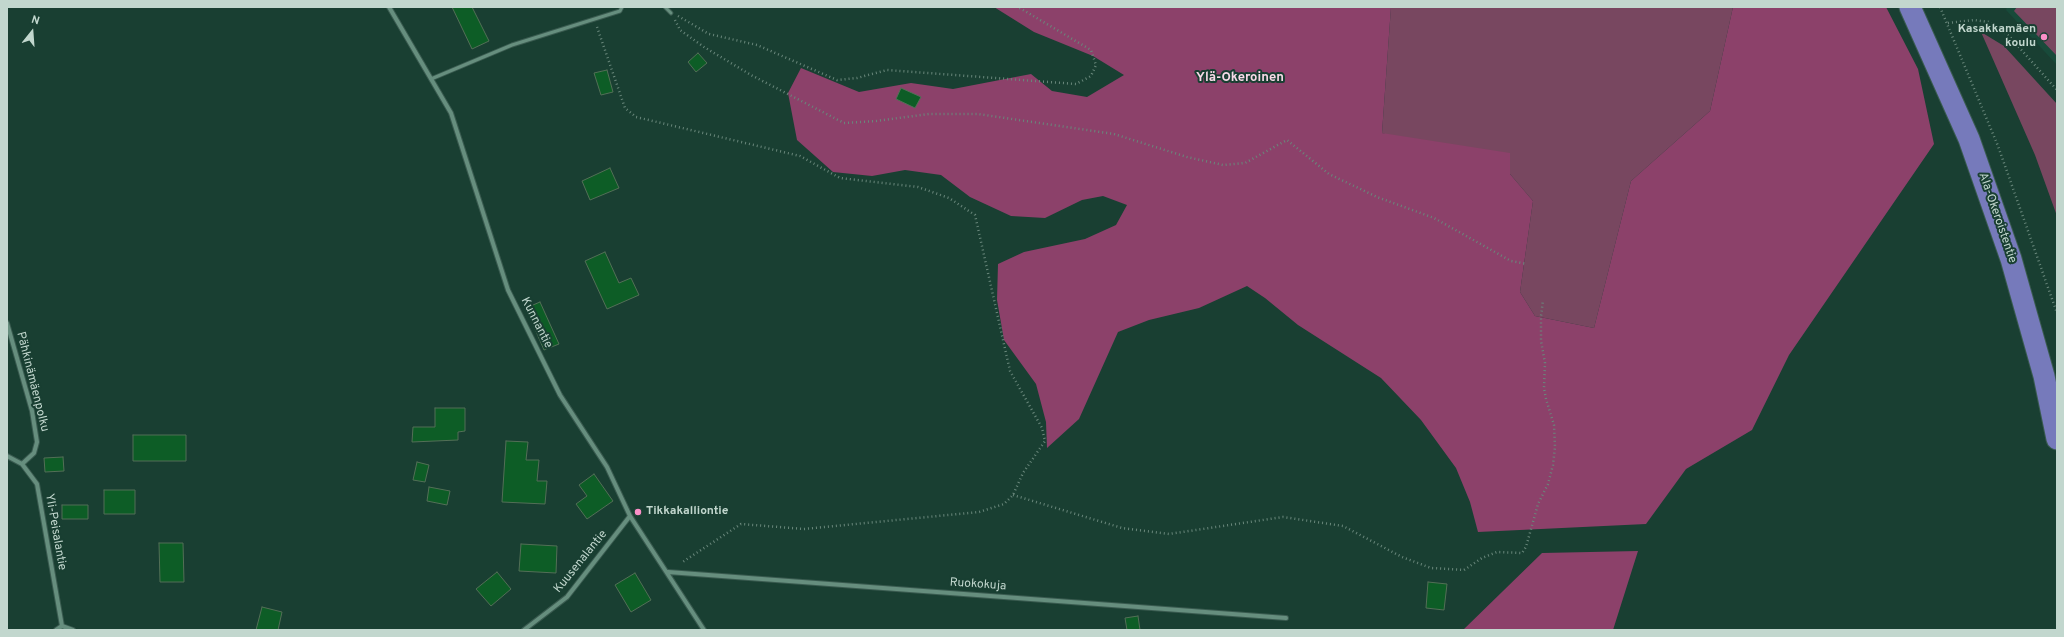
<!DOCTYPE html>
<html>
<head>
<meta charset="utf-8">
<style>
  body { margin:0 }
  #map { position:relative; width:2064px; height:637px; overflow:hidden; background:#193f32; font-family:Overpass,sans-serif }
  canvas { display:block }
  .frame { position:absolute; inset:0; border:8px solid #c2d7ce; pointer-events:none }
  .north { position:absolute; left:12px; top:12px; width:40px; height:40px; -webkit-text-stroke:3px #193f32; paint-order:stroke; rotate:17deg; font-size:11px; font-weight:700; line-height:16px; text-align:center; color:#c2d7ce }
  .north::after { content:''; display:block; margin:auto; width:14px; height:18px; background:#c2d7ce; clip-path:polygon(50% 0,100% 100%,50% 72%,0 100%) }
</style>
</head>
<body>
<div id="map">
<canvas width="2064" height="637"></canvas>
<div class="frame"></div>
<div class="north">N</div>
</div>
<script>
const ctx = document.querySelector('canvas').getContext('2d');
ctx.lineJoin = 'round';
function fillPath(path, color) { ctx.fillStyle = color; ctx.fill(path, 'evenodd'); }
const toPath = rows => new Path2D(rows.map(r => 'M' + r).join(''));
function strokePath(path, color, width, dash) { ctx.strokeStyle = color; ctx.lineWidth = width; ctx.lineCap = dash ? 'butt' : 'round'; ctx.setLineDash(dash || []); ctx.stroke(path); }
function write(font, color, halo, rows, align = 'center') {
  ctx.font = font + ' Overpass,sans-serif'; ctx.lineWidth = 4; ctx.setLineDash([]); ctx.textBaseline = 'middle'; ctx.strokeStyle = halo; ctx.fillStyle = color; for (const [text, x, y, turn = 0] of rows) {
    ctx.save(); ctx.translate(x, y); ctx.rotate((+turn || 0) * Math.PI / 180); ctx.textAlign = isNaN(turn) ? turn : align; if (halo) ctx.strokeText(text, 0, 0); ctx.fillText(text, 0, 0); ctx.restore();
  }
}
fillPath(toPath([
  [2007,7,2057,7,2057,65,2006,10]
]), '#184a3a');
fillPath(toPath([
  [1391,7,1733,7,1710,111,1631,181,1594,328,1535,316,1520,292,1533,201,1510,174,1382,133],
  [2017,7,2057,7,2057,56,2014,11],
  [1981,32,2004,46,2057,104,2057,216,2035,155]
]), '#784760');
fillPath(toPath([
  [994,7,1391,7,1382,133,1510,153,1510,174,1533,201,1520,292,1535,316,1594,328,1631,181,1710,111,1733,7,1886,7,1918,69,1934,144,1789,355,1752,430,1686,469,1646,524,1478,532,1470,502,1456,468,1421,420,1381,378,1298,325,1265,298,1247,286,1199,308,1149,320,1118,332,1079,419,1047,448,1046,422,1036,384,1004,340,997,300,998,264,1024,252,1085,239,1116,225,1127,205,1103,196,1082,200,1045,218,1011,216,970,197,941,175,905,170,872,176,833,172,797,140,788,93,801,68,859,92,911,83,953,89,1031,74,1052,91,1087,97,1124,75,1093,56,1034,32],
  [1638,551,1613,630,1298,630,1298,629,1463,630,1542,553]
]), '#8c416a');
const building = toPath([
  [452,7,472,7,489,41,472,49,452,7],
  [698,53,707,63,696,72,688,62,698,53],
  [607,70,613,92,601,95,594,73,607,70],
  [901,88,921,97,915,108,896,99,901,88],
  [610,168,619,188,590,200,582,181,610,168],
  [605,252,619,283,631,278,639,295,607,309,585,261,605,252],
  [540,302,559,344,544,350,526,308,540,302],
  [435,408,465,408,465,431,458,432,458,440,412,442,413,427,435,427,435,408],
  [133,435,186,435,186,461,133,461,133,435],
  [506,441,528,442,526,460,539,460,537,481,547,481,545,504,502,502,506,441],
  [63,457,64,471,45,472,44,458,63,457],
  [417,462,429,465,425,482,413,480,417,462],
  [594,474,613,501,587,519,576,504,587,496,579,485,594,474],
  [429,487,450,491,447,505,427,501,429,487],
  [104,490,135,490,135,514,104,514,104,490],
  [62,505,88,505,88,519,62,519,62,505],
  [159,543,183,543,184,582,160,582,159,543],
  [521,544,557,546,556,573,519,571,521,544],
  [497,572,511,589,491,606,476,589,497,572],
  [635,573,651,600,631,612,615,585,635,573],
  [1428,582,1447,584,1444,610,1426,608,1428,582],
  [262,607,282,612,278,630,256,630,262,607],
  [1138,616,1140,630,1127,630,1125,618,1138,616]
]);
fillPath(building, '#0d5d26');
strokePath(building, '#536f57', 1);
const lane = toPath([
  [665,7,671,13],
  [431,79,512,45,620,11,622,7]
]);
const street = toPath([
  [389,7,451,113,508,290,560,395,607,467,630,516,704,630],
  [7,323,32,411,37,442,34,453,22,464],
  [7,456,22,464,37,484,62,626],
  [668,572,1286,618],
  [56,630,62,626,73,630],
  [524,630,567,597,630,516]
]);
const primary = toPath([
  [1910,7,1969,139,2011,259,2044,376,2057,439]
]);
strokePath(lane, '#3a5b50', 5);
strokePath(street, '#3a5b50', 6);
strokePath(primary, '#3a5b50', 23);
strokePath(toPath([
  [1940,7,1998,146,2057,313],
  [678,16,709,34,757,45,837,80,857,78,887,70,1076,84,1091,76,1096,65,1091,50,1018,7],
  [675,20,680,30,704,47,751,75,844,123,876,121,929,114,978,114,1114,134,1187,157,1223,165,1245,163,1287,140,1329,174,1377,197,1434,218,1511,261,1527,264],
  [1948,23,1974,20,1989,22,2009,36,2057,90],
  [597,27,625,108,636,117,800,156,840,178,918,187,949,198,975,215,1010,371,1042,428,1045,441,1023,473,1013,495,1004,504,979,512,804,529,741,524,681,563],
  [1013,495,1122,528,1169,534,1283,517,1343,526,1402,557,1431,568,1464,570,1482,558,1497,552,1522,553,1526,547,1538,504,1548,484,1553,465,1555,447,1554,425,1546,399,1544,388,1545,363,1541,341,1541,316,1543,300]
]), '#69877b', 2.5, [1, 3]);
strokePath(lane, '#668e7e', 3);
strokePath(street, '#668e7e', 4);
strokePath(primary, '#767abb', 21);
for (const [x, y, r, color] of [
  [2044,37,4,"#fa8fc7"],
  [638,512,4,"#fa8fc7"]
]) { const dot = new Path2D(); dot.arc(x, y, r, 0, 2 * Math.PI); ctx.fillStyle = color; ctx.fill(dot); strokePath(dot, '#193f32', 1.5); }
write('bold 12px', '#c2d7ce', '#193f32', [
  ["Kasakkamäen",2036,30],
  ["koulu",2036,44],
  ["Tikkakalliontie",646,512,"left"]
], 'right');
write('12px', '#c2d7ce', '#193f32', [
  ["Ala-Okeroistentie",1997,218,71],
  ["Kunnantie",536,323,63],
  ["Pähkinämäenpolku",32,382,76],
  ["Yli-Peisalantie",55,532,80],
  ["Kuusenalantie",581,562,-51],
  ["Ruokokuja",978,585,4]
]);
write('bold 13px', '#f9dae8', '#193f32', [
  ["Ylä-Okeroinen",1240,78]
]);
</script>
</body>
</html>
